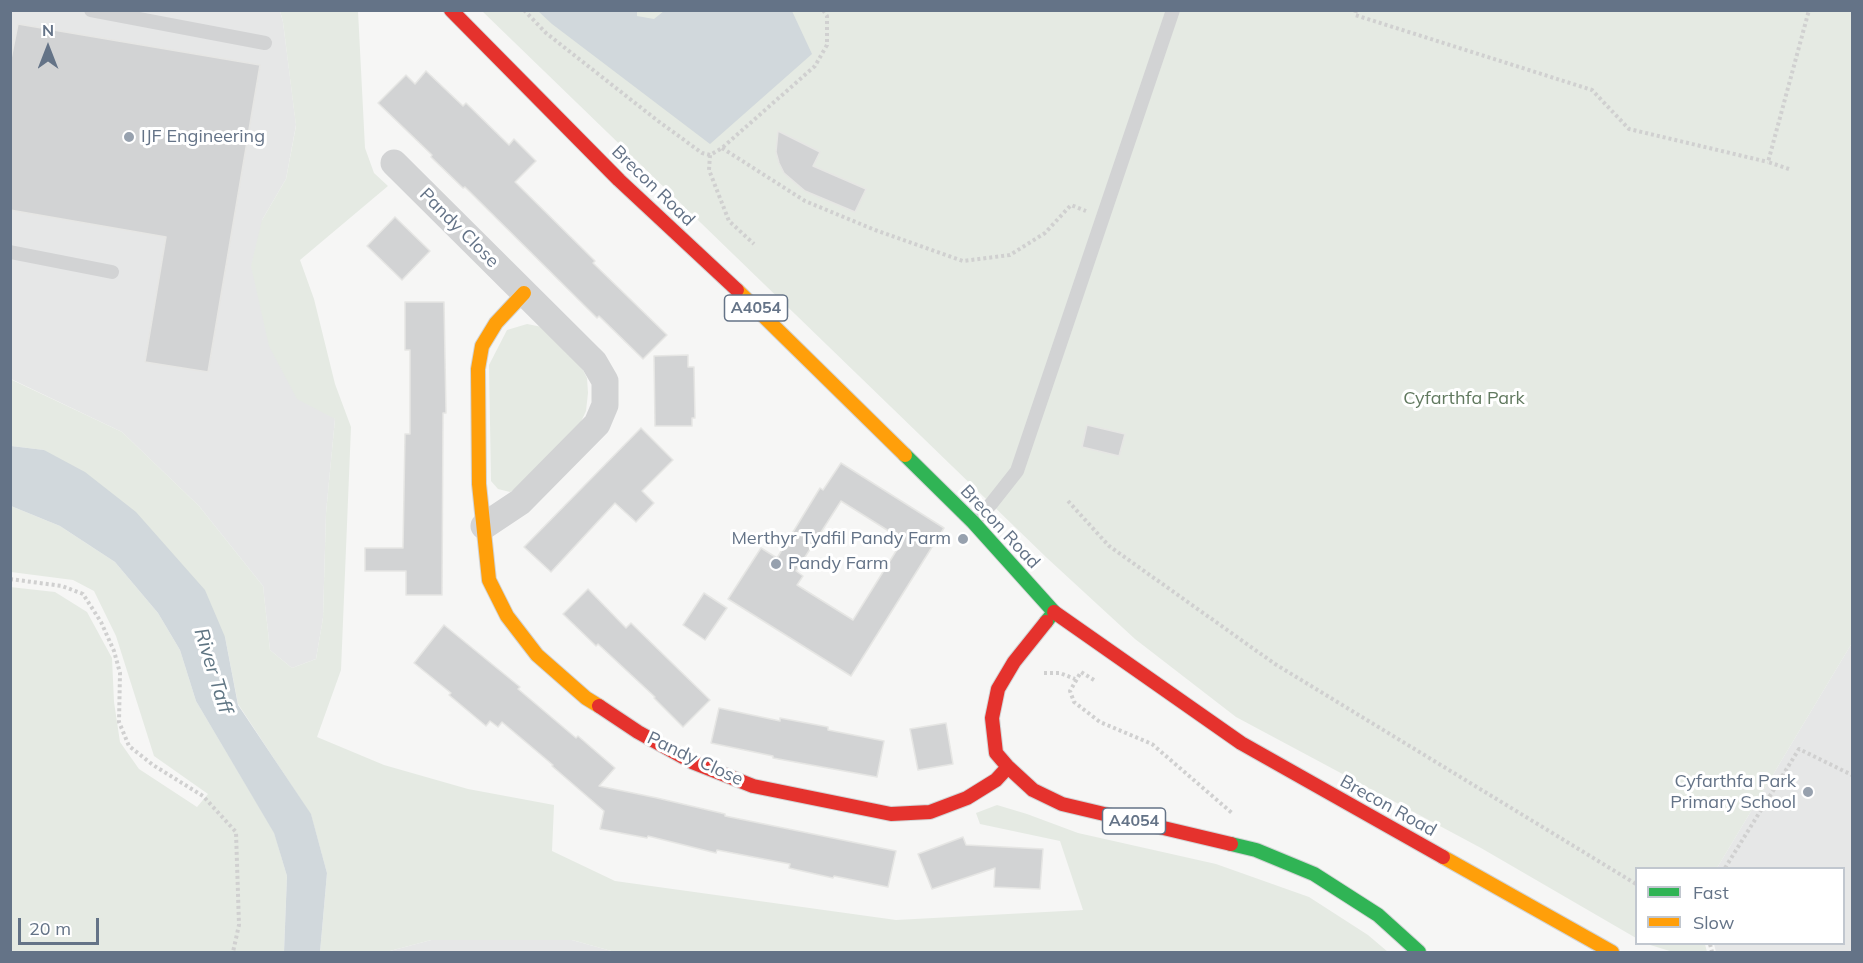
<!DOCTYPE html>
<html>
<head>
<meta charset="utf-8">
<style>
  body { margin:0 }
  #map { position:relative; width:1863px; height:963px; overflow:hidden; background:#f6f6f5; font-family:Mulish,sans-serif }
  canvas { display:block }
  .frame { position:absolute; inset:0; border:12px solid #647387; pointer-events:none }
  .legend { position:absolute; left:1635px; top:867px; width:210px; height:78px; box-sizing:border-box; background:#fff; border:2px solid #c1c7cf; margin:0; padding:8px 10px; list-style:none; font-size:18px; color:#647387 }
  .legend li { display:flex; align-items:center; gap:12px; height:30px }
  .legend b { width:30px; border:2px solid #c1c7cf }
  .north { position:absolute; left:18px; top:18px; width:60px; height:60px; -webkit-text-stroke:4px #fff; paint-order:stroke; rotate:0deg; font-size:16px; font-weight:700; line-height:24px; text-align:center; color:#647387 }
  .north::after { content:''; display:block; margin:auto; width:21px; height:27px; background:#647387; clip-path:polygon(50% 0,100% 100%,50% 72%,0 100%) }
  .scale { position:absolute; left:18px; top:918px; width:81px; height:27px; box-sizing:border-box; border:3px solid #647387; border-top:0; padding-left:8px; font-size:18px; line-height:21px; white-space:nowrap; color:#647387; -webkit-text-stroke:4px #fff; paint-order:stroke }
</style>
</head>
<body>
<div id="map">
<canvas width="1863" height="963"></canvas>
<div class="frame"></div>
<ul class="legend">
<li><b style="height:8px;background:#30b455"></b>Fast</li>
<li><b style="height:8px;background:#ff9f0a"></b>Slow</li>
</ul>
<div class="north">N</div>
<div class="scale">20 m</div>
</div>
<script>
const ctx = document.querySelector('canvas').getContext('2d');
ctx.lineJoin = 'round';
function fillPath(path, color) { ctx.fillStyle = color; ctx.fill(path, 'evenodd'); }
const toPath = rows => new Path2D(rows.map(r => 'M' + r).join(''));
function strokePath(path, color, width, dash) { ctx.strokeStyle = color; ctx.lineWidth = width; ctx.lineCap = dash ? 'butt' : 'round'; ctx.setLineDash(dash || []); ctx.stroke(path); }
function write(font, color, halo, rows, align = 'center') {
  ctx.font = font + ' Mulish,sans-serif'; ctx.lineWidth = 6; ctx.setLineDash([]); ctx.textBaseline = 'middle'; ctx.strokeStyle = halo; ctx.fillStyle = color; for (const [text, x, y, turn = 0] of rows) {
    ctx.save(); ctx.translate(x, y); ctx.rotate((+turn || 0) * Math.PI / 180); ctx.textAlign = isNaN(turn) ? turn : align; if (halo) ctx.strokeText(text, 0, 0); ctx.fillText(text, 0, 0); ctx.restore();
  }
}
fillPath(toPath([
  [10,11,280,11,283,22,296,125,286,179,262,220,335,419,326,513,323,618,316,659,292,668,270,650,263,586,199,506,122,432,11,379],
  [1852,643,1852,952,1716,952,1714,944,1844,944,1844,868,1717,868],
  [431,940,572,940,615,952,386,952]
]), '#e6e7e7');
fillPath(toPath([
  [280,11,358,11,365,148,374,173,388,186,300,260,314,299,335,384,351,427,341,670,317,737,384,765,468,789,554,805,552,851,615,881,896,920,1083,910,1060,841,980,824,976,813,997,805,1027,814,1078,833,1216,864,1309,897,1368,935,1388,952,615,952,572,940,431,940,386,952,320,952,327,873,311,815,238,704,225,637,44,450,11,446,10,379,122,432,199,506,263,586,270,650,292,668,316,659,323,618,326,513,335,419,297,399,269,346,251,266,262,220,286,179,296,126,283,22],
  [482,11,1852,11,1852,643,1717,868,1636,868,1636,938,1481,848,1236,717,1135,639,1047,558],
  [527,324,547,328,580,364,587,378,588,393,586,411,579,426,519,487,510,492,498,489,491,481,489,365,507,330],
  [11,506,60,526,115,562,158,613,180,650,196,701,274,832,287,876,284,952,11,952,10,587,55,592,87,612,112,658,114,702,120,742,139,769,197,807,208,794,154,756,116,636,94,591,73,580,11,572],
  [1647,944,1705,944,1707,952,1673,952]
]), '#e5eae3');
fillPath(toPath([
  [538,11,637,11,637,16,654,19,664,11,792,11,812,54,710,144,552,24],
  [11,446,44,450,85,472,136,512,205,590,225,637,238,705,311,814,327,873,320,952,284,952,287,876,274,833,196,701,180,650,158,613,115,562,60,526,11,506]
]), '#d1d8dc');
const building = toPath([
  [18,24,260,65,208,372,145,362,166,237,10,210,10,64,18,24],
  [426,71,463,106,466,103,509,145,514,139,536,161,515,182,595,261,593,263,667,335,643,359,599,316,597,318,465,187,463,188,431,157,432,155,378,103,406,75,415,84,426,71],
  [778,131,820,152,813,166,866,189,855,212,805,191,784,173,779,163,776,152,778,131],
  [395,217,430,251,402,280,367,246,395,217],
  [405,302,444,302,446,413,443,413,442,595,406,595,406,571,365,571,365,548,403,548,405,434,410,434,410,350,405,350,405,302],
  [688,355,688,367,694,367,695,418,692,418,692,426,655,426,654,356,688,355],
  [1087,425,1125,434,1119,456,1082,447,1087,425],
  [641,428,673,460,642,491,654,503,636,522,615,503,551,572,524,547,641,428],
  [841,463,944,528,851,676,728,599,761,548,777,558,820,488,823,490,841,463],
  [841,501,903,540,853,620,797,585,803,576,796,571,841,501],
  [588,589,626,628,631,623,710,700,683,727,654,698,655,697,598,644,596,646,563,614,588,589],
  [704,593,727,608,705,640,683,625,704,593],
  [444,625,520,687,518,689,576,738,578,736,615,768,599,786,657,798,725,814,725,816,896,851,888,887,834,876,833,878,789,868,790,864,717,850,716,853,648,836,647,838,600,829,604,811,552,766,553,765,502,722,498,727,490,721,486,726,449,695,451,693,414,663,444,625],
  [719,708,780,721,780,718,828,727,828,730,884,741,877,777,773,758,773,756,711,743,719,708],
  [946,723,953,764,918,770,910,729,946,723],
  [963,837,966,845,1043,849,1040,889,994,887,995,868,932,889,918,854,963,837]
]);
fillPath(building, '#d2d3d4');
strokePath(building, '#e6e6e4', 1.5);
const fast = toPath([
  [905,455,973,522,1054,612,1046,622],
  [1231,844,1256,850,1314,874,1378,915,1419,952]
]);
const slow = toPath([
  [737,290,905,455],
  [524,293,496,323,482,346,478,369,479,484,489,580,507,616,537,655,586,698,599,706],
  [1443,857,1612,952]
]);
const jam = toPath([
  [451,10,619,180,737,290],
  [1054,612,1241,743,1443,857],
  [1046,622,1014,662,998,689,992,718,996,753,1008,767,1033,790,1062,804,1231,844],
  [599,706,638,732,692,762,753,786,891,814,930,812,967,798,996,780,1008,767]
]);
strokePath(fast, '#d2d4d5', 16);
strokePath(slow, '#d2d4d5', 16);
strokePath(jam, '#d2d4d5', 16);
strokePath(toPath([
  [524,10,546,33,658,121,702,153,710,155,722,148,815,66,827,45,827,16,823,10],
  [1356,10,1355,15,1592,90,1629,129,1768,162],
  [722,148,805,201,875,230,963,261,1010,255,1045,233,1071,205,1086,211],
  [710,155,709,170,729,221,754,244],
  [1789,169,1768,162,1809,10],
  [1068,501,1109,546,1275,664,1636,884],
  [10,579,62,586,83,594,101,622,114,651,120,673,119,722,129,746,153,765,203,796,236,832,239,925,233,952],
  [1044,673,1060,673,1075,679],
  [1094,680,1081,672,1070,691,1074,702,1100,722,1152,744,1232,813],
  [1725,868,1799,749,1852,775],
  [1710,944,1712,952]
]), '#d0d0d0', 4, [3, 3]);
strokePath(toPath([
  [91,10,265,43],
  [10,252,112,272],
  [973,522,991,504,1017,471,1173,10]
]), '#d2d3d4', 14);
strokePath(toPath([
  [394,163,594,362,605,381,605,405,597,424,520,502,484,526]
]), '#d2d3d4', 27);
strokePath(fast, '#30b455', 14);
strokePath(slow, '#ff9f0a', 14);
strokePath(jam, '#e5322d', 14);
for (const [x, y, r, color] of [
  [129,137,6,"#97a1ae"],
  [963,539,6,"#97a1ae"],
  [776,564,6,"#97a1ae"],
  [1808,792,6,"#97a1ae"]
]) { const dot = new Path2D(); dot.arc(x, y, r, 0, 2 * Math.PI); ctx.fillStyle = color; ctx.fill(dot); strokePath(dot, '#fff', 2); }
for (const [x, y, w] of [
  [756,308,63],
  [1134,821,63]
]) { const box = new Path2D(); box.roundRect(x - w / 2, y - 13, w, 26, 4.5); ctx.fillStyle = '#fff'; ctx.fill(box); strokePath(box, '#647387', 1.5); }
write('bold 16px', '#647387', null, [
  ["A4054",756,308],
  ["A4054",1134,821]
]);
write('18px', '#647387', '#fff', [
  ["IJF Engineering",141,137],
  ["Merthyr Tydfil Pandy Farm",951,539,"right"],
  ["Pandy Farm",788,564],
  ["Cyfarthfa Park",1796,782,"right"],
  ["Primary School",1796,803,"right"]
], 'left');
write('18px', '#647387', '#fff', [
  ["Brecon Road",653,186,44],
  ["Pandy Close",459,228,45],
  ["Brecon Road",1000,527,47],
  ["Pandy Close",695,759,25],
  ["Brecon Road",1388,806,29]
]);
write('18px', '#61795f', '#fff', [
  ["Cyfarthfa Park",1464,399]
]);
write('italic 20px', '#5f7583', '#fff', [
  ["River Taff",213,671,73]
]);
</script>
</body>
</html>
